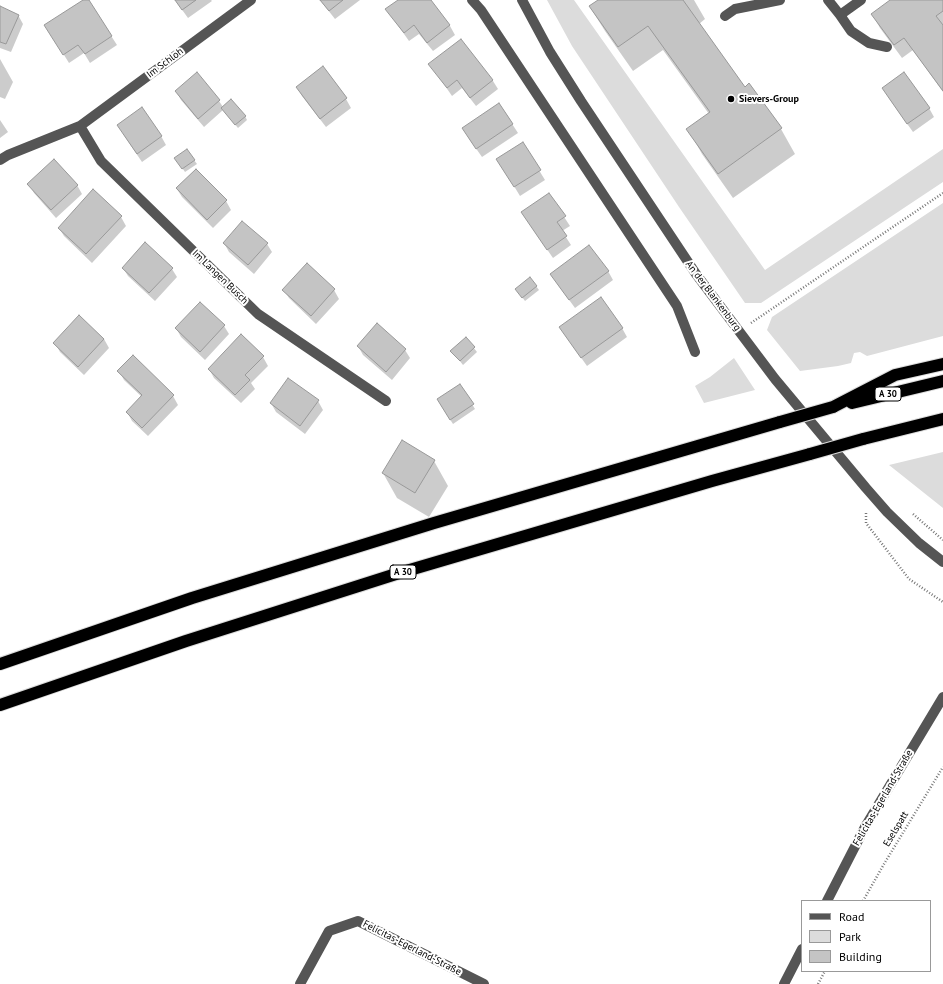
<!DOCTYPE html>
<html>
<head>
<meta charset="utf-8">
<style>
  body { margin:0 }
  #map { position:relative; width:943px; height:984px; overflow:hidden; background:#fff; font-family:"PT Sans",sans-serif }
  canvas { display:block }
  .legend { position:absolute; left:801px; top:900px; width:130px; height:72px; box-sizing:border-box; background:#fff; border:1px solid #999; margin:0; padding:5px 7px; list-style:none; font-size:12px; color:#000 }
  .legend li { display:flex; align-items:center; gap:8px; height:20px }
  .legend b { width:20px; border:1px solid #999 }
</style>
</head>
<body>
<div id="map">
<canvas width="943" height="984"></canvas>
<ul class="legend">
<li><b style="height:5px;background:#555"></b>Road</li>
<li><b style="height:11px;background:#dcdcdc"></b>Park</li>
<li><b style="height:11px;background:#c4c4c4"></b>Building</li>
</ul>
</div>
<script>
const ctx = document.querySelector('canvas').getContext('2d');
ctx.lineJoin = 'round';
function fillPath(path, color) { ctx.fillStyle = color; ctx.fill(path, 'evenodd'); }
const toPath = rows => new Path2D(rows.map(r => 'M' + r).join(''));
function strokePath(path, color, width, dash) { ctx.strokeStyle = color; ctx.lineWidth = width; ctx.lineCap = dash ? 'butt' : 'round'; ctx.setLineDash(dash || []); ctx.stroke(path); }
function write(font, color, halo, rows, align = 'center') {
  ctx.font = font + ' "PT Sans",sans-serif'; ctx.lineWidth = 4; ctx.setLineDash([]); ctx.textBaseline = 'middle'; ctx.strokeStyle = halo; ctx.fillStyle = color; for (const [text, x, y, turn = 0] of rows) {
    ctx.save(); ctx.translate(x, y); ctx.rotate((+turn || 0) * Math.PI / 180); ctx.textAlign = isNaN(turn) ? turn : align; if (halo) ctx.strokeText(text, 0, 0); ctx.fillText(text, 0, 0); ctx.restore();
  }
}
fillPath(toPath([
  [547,0,574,0,765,270,943,149,943,182,761,303,745,303,679,207,572,46],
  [943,203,943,336,867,356,860,352,854,353,851,363,838,366,800,371,767,330,772,317],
  [734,358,755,390,704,403,695,386,710,377],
  [943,452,943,508,889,465]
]), '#dcdcdc');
fillPath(toPath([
  [85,0,88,0,117,45,90,63,84,53,69,63,51,34],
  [175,0,211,0,212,1,188,18],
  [320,0,360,0,335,19],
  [399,0,430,0,450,26,455,35,433,51,419,34,409,41,387,10],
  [600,0,694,0,705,19,699,24,745,88,749,85,781,129,795,154,733,198,702,154,688,129,709,114,663,50,633,71,605,31,590,7],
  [892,0,943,0,943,92,913,50,902,58,880,28,872,14],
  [0,8,18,15,23,24,11,52,0,48],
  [461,40,493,81,498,89,476,106,462,88,452,96,430,64],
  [0,59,13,82,5,99,0,97],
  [322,68,346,99,351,108,326,127,302,96,297,87],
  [197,74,219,101,223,107,245,116,247,120,238,128,223,110,204,127,181,100,176,91],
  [888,97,929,108,934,117,913,132],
  [499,104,518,133,482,157,468,137],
  [0,120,8,132,0,138],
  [123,134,161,136,166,145,142,162],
  [523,144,545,180,520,196,503,168],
  [194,160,197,164,185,172,178,162],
  [196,170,226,201,231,210,213,228,182,197,177,189],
  [29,184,77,185,82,194,56,218,34,193],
  [93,191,121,217,126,226,92,263,64,236,59,228],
  [549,194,570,226,562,231,571,245,553,258,522,213],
  [242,222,267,244,272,252,254,274,229,252,224,243],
  [123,268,172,269,177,277,155,301,128,276],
  [608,271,613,280,575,308,551,275],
  [536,286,539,290,525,301,519,293],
  [284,290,334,290,339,299,316,324,289,298],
  [79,317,104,339,109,348,84,375,60,352,55,343],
  [224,326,229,334,205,360,181,337,176,328],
  [560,328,622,328,627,337,587,366],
  [466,338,477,352,463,365,452,351],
  [358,346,405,350,410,358,392,380,363,355],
  [263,357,268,366,251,383,255,389,241,403,214,378,209,369],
  [119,371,173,396,178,405,148,436,132,421,127,412,142,397,124,380],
  [460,385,475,409,453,424,440,404],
  [318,401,323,410,305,434,276,412,271,403],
  [434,461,448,486,429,517,397,498,383,473]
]), '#0003');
const building = toPath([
  [83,0,89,0,112,36,85,54,78,45,63,55,44,25,83,0],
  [175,0,196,0,182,10,175,0],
  [320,0,343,0,329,11,320,0],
  [398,0,431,0,450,25,427,43,414,25,404,33,385,9,398,0],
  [598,0,683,0,745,87,749,83,782,128,718,174,686,129,710,112,648,26,618,47,589,6,598,0],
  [890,0,943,0,943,11,936,16,943,25,943,91,904,38,894,45,871,14,890,0],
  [0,6,19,15,6,44,0,42,0,6],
  [461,39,493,80,470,98,457,80,447,88,428,64,461,39],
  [323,66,347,98,320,119,296,87,323,66],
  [197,72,220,100,198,119,175,91,197,72],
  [904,72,930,108,907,124,882,88,904,72],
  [231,99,246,116,235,125,221,108,231,99],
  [499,103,513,124,476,149,462,128,499,103],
  [142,107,162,136,137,154,117,125,142,107],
  [523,142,541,170,514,187,496,159,523,142],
  [187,149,195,160,182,169,174,158,187,149],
  [54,159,78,185,51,210,27,184,54,159],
  [196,169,227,200,207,220,176,188,196,169],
  [93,189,122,216,86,254,58,228,93,189],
  [549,193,566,216,557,222,567,236,547,250,521,212,549,193],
  [242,221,268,243,248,265,223,243,242,221],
  [145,242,173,268,149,293,122,268,145,242],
  [589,245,609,271,569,300,550,274,589,245],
  [307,263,335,289,311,316,282,290,307,263],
  [530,277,537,286,522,298,515,289,530,277],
  [601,297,623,328,581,358,559,327,601,297],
  [200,302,225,325,200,352,175,328,200,302],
  [79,315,104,339,78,367,53,343,79,315],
  [377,323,406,349,386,372,357,346,377,323],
  [241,334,264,356,245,375,250,380,235,395,208,369,241,334],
  [466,337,475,347,460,361,450,351,466,337],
  [133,355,174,395,142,428,126,412,142,395,117,371,133,355],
  [288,378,319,400,300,426,270,403,288,378],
  [460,384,474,404,450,420,437,399,460,384],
  [402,440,435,460,415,493,382,473,402,440]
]);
fillPath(building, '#c4c4c4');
strokePath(building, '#999', 1);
const highway = toPath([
  [852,403,943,381],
  [833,407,895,375,943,364],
  [863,439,943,419],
  [0,664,192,598,434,523,780,422],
  [0,705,186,641,396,574,712,481,810,454]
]);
strokePath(highway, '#dbdbdb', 14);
strokePath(toPath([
  [751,323,943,193],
  [866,513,866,523,909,579,943,602],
  [913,514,943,540],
  [863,901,884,864,943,767],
  [818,984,825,971]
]), '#777', 2.5, [1, 2]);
strokePath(toPath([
  [472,0,481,10,677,306,695,352],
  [522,0,550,52,581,101,696,274,775,379,866,488,887,512,919,543,943,562],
  [828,0,840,15,861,0],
  [840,15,851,31,869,43,887,47],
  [725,16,735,9,780,0],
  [80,126,101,161,258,314,386,401],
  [0,160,8,155,80,126,251,0],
  [827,901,865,827,943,697],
  [300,984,329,931,358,921,484,984],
  [784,984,802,949]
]), '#555', 10);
strokePath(highway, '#000', 12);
const highwayBridge = toPath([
  [780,422,833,407],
  [810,454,863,439]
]);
strokePath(highwayBridge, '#dbdbdb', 14, []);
strokePath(highwayBridge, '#000', 12);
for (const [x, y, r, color] of [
  [731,99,4,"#000"]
]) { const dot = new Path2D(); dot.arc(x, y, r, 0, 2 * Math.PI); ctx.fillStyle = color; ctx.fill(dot); strokePath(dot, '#fff', 1.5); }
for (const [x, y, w] of [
  [888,394,26],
  [403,572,26]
]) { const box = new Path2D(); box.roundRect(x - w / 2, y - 7, w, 14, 3); ctx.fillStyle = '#fff'; ctx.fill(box); strokePath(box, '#000', 1); }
write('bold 9px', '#000', null, [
  ["A 30",888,394],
  ["A 30",403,572]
]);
write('10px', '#000', '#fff', [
  ["Im Schloh",165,63,-37],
  ["Im Langen Busch",220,277,44],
  ["An der Blankenburg",713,296,53],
  ["Felicitas-Egerland-Straße",883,798,-60],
  ["Eselspatt",896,829,-59],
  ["Felicitas-Egerland-Straße",412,948,27]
]);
write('bold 10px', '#000', '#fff', [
  ["Sievers-Group",739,99]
], 'left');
</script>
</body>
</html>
